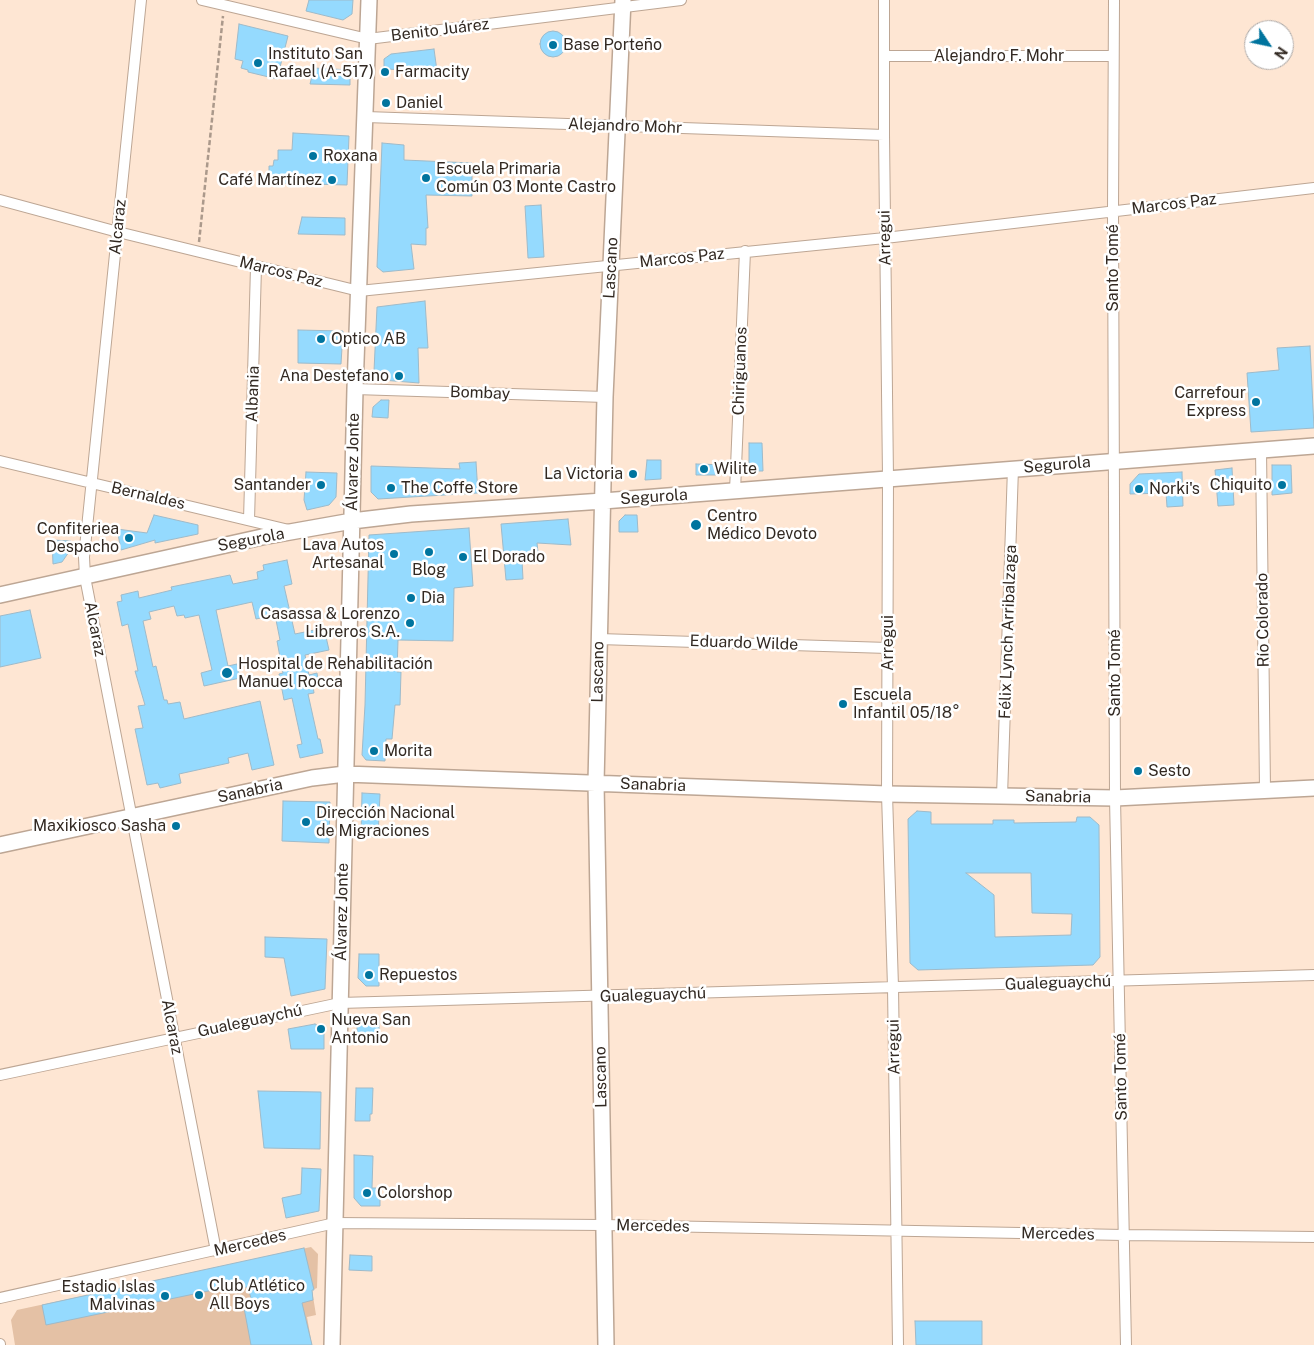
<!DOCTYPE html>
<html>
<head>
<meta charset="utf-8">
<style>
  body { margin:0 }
  #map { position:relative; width:1314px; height:1345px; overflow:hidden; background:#fee6d3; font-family:"Public Sans",sans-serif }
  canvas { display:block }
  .north { position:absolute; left:1244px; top:20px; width:50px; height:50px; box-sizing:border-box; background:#fff; border:1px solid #ada9a7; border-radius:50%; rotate:124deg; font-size:14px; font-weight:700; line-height:20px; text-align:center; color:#322922 }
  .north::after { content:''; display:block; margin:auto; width:18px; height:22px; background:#00749e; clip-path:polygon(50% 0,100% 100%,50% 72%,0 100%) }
</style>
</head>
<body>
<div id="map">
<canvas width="1314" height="1345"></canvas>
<div class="north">N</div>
</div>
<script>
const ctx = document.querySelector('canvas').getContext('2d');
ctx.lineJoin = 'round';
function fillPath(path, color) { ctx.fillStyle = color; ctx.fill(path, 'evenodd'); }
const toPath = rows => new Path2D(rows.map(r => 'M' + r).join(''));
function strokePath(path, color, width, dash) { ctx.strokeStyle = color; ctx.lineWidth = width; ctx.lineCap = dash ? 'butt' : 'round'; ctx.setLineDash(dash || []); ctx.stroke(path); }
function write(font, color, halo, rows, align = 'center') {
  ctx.font = font + ' "Public Sans",sans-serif'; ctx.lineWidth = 5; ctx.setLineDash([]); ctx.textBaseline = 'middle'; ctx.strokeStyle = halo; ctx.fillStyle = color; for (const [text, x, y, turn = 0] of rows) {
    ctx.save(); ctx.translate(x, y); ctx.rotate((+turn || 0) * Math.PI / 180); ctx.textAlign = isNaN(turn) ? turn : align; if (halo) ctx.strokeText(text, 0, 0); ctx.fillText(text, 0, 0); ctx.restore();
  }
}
fillPath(toPath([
  [311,1247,318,1254,317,1288,312,1290,316,1315,307,1317,312,1345,15,1345,11,1320,17,1310]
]), '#e4c1a5');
const building = toPath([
  [309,0,353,0,352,14,343,20,306,11,309,0],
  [239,24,288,36,277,79,248,72,248,70,241,68,243,61,235,59,239,24],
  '540 44a13 13 0 1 1 26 0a13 13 0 1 1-26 0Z',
  [434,49,437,71,384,69,384,59,391,54,434,49],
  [314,68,350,70,350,85,310,84,314,68],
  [293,133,349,136,347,185,269,183,269,166,273,166,274,160,278,160,278,150,292,150,293,133],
  [382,143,404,145,404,160,472,163,472,196,426,195,428,228,426,228,426,245,411,244,414,269,383,272,377,267,382,143],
  [541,205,544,257,528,258,525,206,541,205],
  [302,217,345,218,345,235,298,234,302,217],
  [425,301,428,348,418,348,419,383,382,380,374,371,377,307,425,301],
  [298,330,343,331,341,364,298,363,298,330],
  [1310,346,1314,428,1251,432,1247,373,1279,370,1277,348,1310,346],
  [381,400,389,400,388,418,372,417,373,407,381,400],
  [749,443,762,443,763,471,754,471,749,468,749,443],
  [647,460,661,460,661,479,645,480,647,460],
  [476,462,478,493,378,499,371,492,371,466,460,469,459,463,476,462],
  [696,464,729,465,729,471,718,475,696,475,696,464],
  [1272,465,1291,465,1292,493,1272,495,1272,465],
  [1232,468,1234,505,1218,506,1215,470,1232,468],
  [306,472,337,473,336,497,329,505,307,510,304,500,306,472],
  [1182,472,1183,506,1167,507,1166,493,1130,494,1130,484,1139,474,1182,472],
  [154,515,198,525,198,534,155,543,155,540,121,550,117,529,147,533,154,515],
  [625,515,637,515,638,532,619,532,619,521,625,515],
  [568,519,571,545,537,543,539,561,522,560,523,579,506,580,501,524,568,519],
  [469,528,473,586,454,588,453,641,398,640,397,672,401,672,400,705,395,705,392,739,386,739,385,761,366,760,362,755,365,705,369,535,469,528],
  [52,540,71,541,69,552,62,562,53,564,52,540],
  [287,560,292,584,284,586,295,634,324,628,329,650,305,655,309,675,317,673,319,685,313,686,314,693,308,694,318,739,320,739,323,753,300,758,297,745,302,744,292,698,284,700,279,674,283,673,277,641,280,640,275,615,256,619,252,602,216,610,228,666,237,664,240,678,204,686,201,673,212,670,199,615,185,618,184,615,177,616,174,606,149,612,151,619,143,621,153,667,156,666,164,700,167,700,168,704,180,702,184,719,260,701,274,765,252,770,248,753,228,758,229,763,179,774,181,783,160,788,158,783,147,785,135,729,143,728,138,706,145,705,135,671,138,671,128,624,122,626,117,602,122,601,121,595,138,591,139,598,172,590,171,587,230,575,233,584,258,579,257,572,264,570,263,565,287,560],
  [30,610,41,658,0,667,0,616,30,610],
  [362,793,380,794,378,837,361,836,362,793],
  [283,801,330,802,329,843,282,841,283,801],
  [917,811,931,812,931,824,993,824,993,820,1014,820,1014,823,1076,822,1077,817,1090,817,1099,825,1100,957,1093,965,918,970,910,963,908,819,917,811],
  [966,873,1031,873,1032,913,1072,914,1071,935,995,937,994,895,966,873],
  [265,937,327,939,325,989,291,996,284,958,265,957,265,937],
  [359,954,379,954,379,986,366,986,358,978,359,954],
  [357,1020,379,1020,379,1039,357,1038,357,1020],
  [315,1024,324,1029,324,1049,291,1049,288,1029,315,1024],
  [356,1088,373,1088,372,1114,370,1114,370,1121,355,1121,356,1088],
  [258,1091,321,1092,320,1149,264,1148,258,1091],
  [354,1155,373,1156,372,1188,380,1188,380,1206,361,1206,354,1198,354,1155],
  [302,1168,321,1169,319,1211,286,1218,282,1198,301,1194,302,1168],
  [304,1248,314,1290,312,1290,313,1300,302,1303,312,1345,251,1345,244,1308,253,1306,248,1287,238,1288,237,1285,46,1325,42,1305,304,1248],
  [350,1255,372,1256,372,1271,349,1270,350,1255],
  [915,1321,982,1321,982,1345,916,1345,915,1321]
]);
fillPath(building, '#95dafe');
strokePath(building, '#9ebac9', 1);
const street = toPath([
  [141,0,84,557,85,577,216,1251],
  [202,0,368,39,681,0],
  [884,0,884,135,888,477,887,794,893,987,898,1345],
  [1114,0,1113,211,1115,798,1126,1345],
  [885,56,1113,56],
  [366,117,884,135],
  [0,200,118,232,359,291,885,238,1314,188],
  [355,389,605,397],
  [1261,449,1265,790],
  [0,461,289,530],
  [735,491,745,251],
  [249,520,256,267],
  [599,639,888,648],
  [1002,796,1013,468],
  [0,1075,340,1003,1314,975],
  [0,1298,335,1223,603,1225,1124,1235,1314,1237],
  [0,1344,0,1345]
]);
const secondary = toPath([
  [0,595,262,537,352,521,411,514,603,501,1314,446],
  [0,845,312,778,345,774,887,794,1115,798,1314,788],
  [332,1345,355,389,369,0],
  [606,1345,596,783,605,397,623,0]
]);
strokePath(street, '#bda694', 12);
strokePath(secondary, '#bda694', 18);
strokePath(toPath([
  [199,242,223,16]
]), '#ab998b', 2.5, [5, 2.5]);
strokePath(street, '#fff', 10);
strokePath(secondary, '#fff', 15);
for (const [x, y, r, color] of [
  [553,45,5,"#00749e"],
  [258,63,5,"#00749e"],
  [385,72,5,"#00749e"],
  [386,103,5,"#00749e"],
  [313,156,5,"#00749e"],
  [426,178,5,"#00749e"],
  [332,180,5,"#00749e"],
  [321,339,5,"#00749e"],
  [399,376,5,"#00749e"],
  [1256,402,5,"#00749e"],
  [704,469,5,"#00749e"],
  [633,474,5,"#00749e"],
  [321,485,5,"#00749e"],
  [1282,485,5,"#00749e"],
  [391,488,5,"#00749e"],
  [1139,489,5,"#00749e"],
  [696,525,6,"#00749e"],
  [129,538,5,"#00749e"],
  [429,552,5,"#00749e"],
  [394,554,5,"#00749e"],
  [463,557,5,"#00749e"],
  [411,598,5,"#00749e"],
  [410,623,5,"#00749e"],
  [227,673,6,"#00749e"],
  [843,704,5,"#00749e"],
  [374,751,5,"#00749e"],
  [1138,771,5,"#00749e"],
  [306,822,5,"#00749e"],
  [176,826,5,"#00749e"],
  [369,975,5,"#00749e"],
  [321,1029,5,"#00749e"],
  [367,1193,5,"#00749e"],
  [199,1295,5,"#00749e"],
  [165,1296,5,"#00749e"]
]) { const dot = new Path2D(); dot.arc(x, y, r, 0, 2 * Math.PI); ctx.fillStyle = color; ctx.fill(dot); strokePath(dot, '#fff', 2); }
write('16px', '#322922', '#fff', [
  ["Benito Juárez",440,30,-7],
  ["Alejandro F. Mohr",999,56],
  ["Alejandro Mohr",625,126,2],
  ["Marcos Paz",1174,204,-7],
  ["Alcaraz",118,227,-84],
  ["Arregui",885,238,-91],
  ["Marcos Paz",682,258,-6],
  ["Lascano",611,268,-87],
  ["Santo Tomé",1113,268,-90],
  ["Marcos Paz",281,272,14],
  ["Chiriguanos",740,371,-88],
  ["Bombay",480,393,2],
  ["Albania",253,394,-88],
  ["Álvarez Jonte",353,462,-89],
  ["Segurola",1057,465,-5],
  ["Bernaldes",148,496,13],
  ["Segurola",654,497,-4],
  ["Segurola",251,540,-11],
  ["Río Colorado",1263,620,-91],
  ["Alcaraz",95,629,79],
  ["Félix Lynch Arribalzaga",1008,632,-88],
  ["Eduardo Wilde",744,643,2],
  ["Arregui",888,643,-90],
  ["Lascano",598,672,-89],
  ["Santo Tomé",1115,673,-90],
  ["Sanabria",653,785,2],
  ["Sanabria",250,791,-12],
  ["Sanabria",1058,797,1],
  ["Álvarez Jonte",342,912,-89],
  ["Gualeguaychú",1058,983,-2],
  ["Gualeguaychú",653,995,-2],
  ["Gualeguaychú",250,1021,-12],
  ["Alcaraz",172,1027,79],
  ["Arregui",894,1047,-91],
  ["Lascano",601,1077,-91],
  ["Santo Tomé",1121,1077,-91],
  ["Mercedes",653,1226,1],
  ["Mercedes",1058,1234,1],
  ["Mercedes",250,1243,-13]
]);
write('16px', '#322922', '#fff', [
  ["Base Porteño",563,45],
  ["Instituto San",268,54],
  ["Rafael (A-517)",268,72],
  ["Farmacity",395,72],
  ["Daniel",396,103],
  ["Roxana",323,156],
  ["Escuela Primaria",436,169],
  ["Común 03 Monte Castro",436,187],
  ["Café Martínez",322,180,"right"],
  ["Optico AB",331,339],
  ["Ana Destefano",389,376,"right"],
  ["Carrefour",1246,393,"right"],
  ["Express",1246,411,"right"],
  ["Wilite",714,469],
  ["La Victoria",623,474,"right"],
  ["Santander",311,485,"right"],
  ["Chiquito",1272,485,"right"],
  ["The Coffe Store",401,488],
  ["Norki's",1149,489],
  ["Centro",707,516],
  ["Médico Devoto",707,534],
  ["Confiteriea",119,529,"right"],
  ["Despacho",119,547,"right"],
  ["Lava Autos",384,545,"right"],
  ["Artesanal",384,563,"right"],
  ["El Dorado",473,557],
  ["Blog",429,570,"center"],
  ["Dia",421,598],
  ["Casassa & Lorenzo",400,614,"right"],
  ["Libreros S.A.",400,632,"right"],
  ["Hospital de Rehabilitación",238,664],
  ["Manuel Rocca",238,682],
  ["Escuela",853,695],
  ["Infantil 05/18°",853,713],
  ["Morita",384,751],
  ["Sesto",1148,771],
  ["Dirección Nacional",316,813],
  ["de Migraciones",316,831],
  ["Maxikiosco Sasha",166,826,"right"],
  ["Repuestos",379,975],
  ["Nueva San",331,1020],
  ["Antonio",331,1038],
  ["Colorshop",377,1193],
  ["Club Atlético",209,1286],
  ["All Boys",209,1304],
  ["Estadio Islas",155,1287,"right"],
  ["Malvinas",155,1305,"right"]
], 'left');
</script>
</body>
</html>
